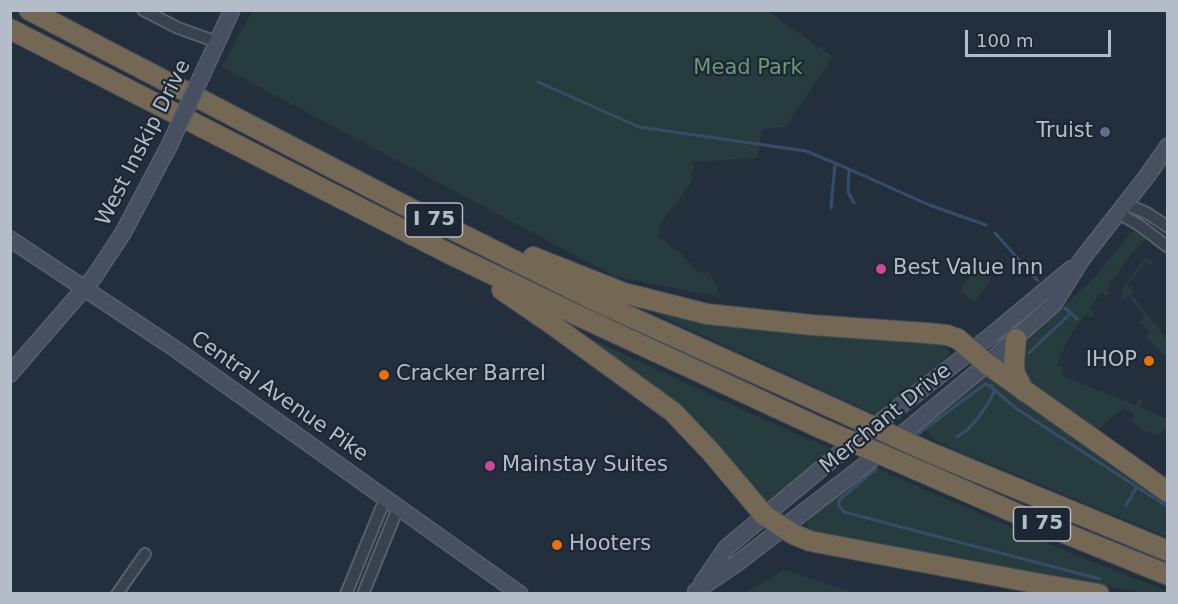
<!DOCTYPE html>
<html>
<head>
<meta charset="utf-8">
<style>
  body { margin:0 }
  #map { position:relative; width:1178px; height:604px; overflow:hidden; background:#242f3e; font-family:"DejaVu Sans",sans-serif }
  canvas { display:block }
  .frame { position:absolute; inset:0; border:12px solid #b4bcc9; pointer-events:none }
  .scale { position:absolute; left:965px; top:30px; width:146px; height:27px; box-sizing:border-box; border:3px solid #b4bcc9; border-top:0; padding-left:8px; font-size:18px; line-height:21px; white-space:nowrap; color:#b4bcc9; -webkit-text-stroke:4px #1d2633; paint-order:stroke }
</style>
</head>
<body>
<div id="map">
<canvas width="1178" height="604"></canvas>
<div class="frame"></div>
<div class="scale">100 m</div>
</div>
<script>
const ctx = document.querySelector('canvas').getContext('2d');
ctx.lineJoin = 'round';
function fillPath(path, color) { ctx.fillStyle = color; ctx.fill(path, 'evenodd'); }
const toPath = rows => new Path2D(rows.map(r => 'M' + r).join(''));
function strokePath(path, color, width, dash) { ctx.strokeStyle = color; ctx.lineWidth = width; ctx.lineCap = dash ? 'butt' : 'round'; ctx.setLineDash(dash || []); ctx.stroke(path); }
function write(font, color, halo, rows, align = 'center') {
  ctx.font = font + ' "DejaVu Sans",sans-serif'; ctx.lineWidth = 4.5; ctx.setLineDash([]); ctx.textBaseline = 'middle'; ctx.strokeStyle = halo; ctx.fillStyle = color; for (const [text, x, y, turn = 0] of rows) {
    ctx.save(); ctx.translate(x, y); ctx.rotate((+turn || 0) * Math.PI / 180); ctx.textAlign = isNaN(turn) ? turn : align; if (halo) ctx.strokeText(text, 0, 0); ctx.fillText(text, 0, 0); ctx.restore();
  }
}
fillPath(toPath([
  [252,11,767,11,833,57,785,127,762,129,757,158,694,162,691,183,659,226,658,237,680,252,698,272,710,273,721,297,616,277,222,67],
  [1137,230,1145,235,1146,239,1135,250,1111,281,1108,289,1108,296,1101,293,1089,309,1094,314,1094,316,1092,317,1086,314,1069,337,1057,365,1064,368,1062,376,1136,405,1138,400,1141,398,1142,401,1140,407,1165,418,1167,417,1167,426,1159,435,1141,430,1132,420,1134,414,1124,409,1116,414,1094,433,1028,383,1023,375,1023,349,1026,343,1098,274,1130,233],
  [1146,257,1152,261,1152,264,1150,265,1145,262,1127,286,1133,291,1132,295,1167,340,1167,357,1145,336,1149,331,1139,322,1145,317,1128,295,1123,299,1120,298,1125,285],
  [983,269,992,276,975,302,960,292,974,270,980,274],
  [632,303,943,343,947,346,950,355,877,415],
  [585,336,743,410,834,450,769,502,765,502,730,458,691,418,583,338],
  [987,375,1167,499,1167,537,954,449,934,440,926,431,921,434,915,432],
  [873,467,1063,550,1167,591,1167,593,1146,593,869,546,819,536,809,530,807,523,809,518],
  [784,570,855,593,745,593]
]), '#263c3f');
strokePath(toPath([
  [538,82,639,127,806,151,849,169,929,205,986,225],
  [849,169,848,192,854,203],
  [831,208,835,163],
  [995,233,1038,281],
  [1071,313,1077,319],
  [1029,353,1071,313,1065,308],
  [918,434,985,384,990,386,992,385,990,386,1017,409,1168,507],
  [957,437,967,430,978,418,991,399,994,391],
  [876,469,839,500,839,506,844,512,1100,579],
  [1126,506,1136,488]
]), '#394c67', 3);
const street = toPath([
  [143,10,178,28,217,42],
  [1125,204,1147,213,1168,227],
  [1118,213,1139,225,1168,247],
  [117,594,145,554],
  [346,594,385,499],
  [363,594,398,508]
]);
const secondary = toPath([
  [209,60,232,10],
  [10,239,174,348,520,594],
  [10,374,94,277,123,233,169,146],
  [702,583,726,548,840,453,993,334,1071,269],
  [696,591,736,564,866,464,987,364,1036,320,1054,304,1082,259,1147,176,1168,146]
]);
const highway = toPath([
  [29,10,417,212,602,304,837,410],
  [10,29,448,253,581,317,818,427],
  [533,257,624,293,707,314,812,325,926,333,947,335,958,339,987,364,1168,492],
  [502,290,553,325,673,412,711,452,764,515,793,534,810,541,841,547,1046,585,1099,594],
  [1016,339,1014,364,1015,374,1024,391],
  [931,453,1168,551],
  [917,470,1020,515,1168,575]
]);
strokePath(street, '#565f6c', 14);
strokePath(secondary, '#565f6c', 18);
strokePath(highway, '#434c59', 22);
strokePath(street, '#38414e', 10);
strokePath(secondary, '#465061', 15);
strokePath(highway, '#746855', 20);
const secondaryBridge = toPath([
  [169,146,209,60]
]);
const highwayBridge = toPath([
  [837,410,931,453],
  [818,427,917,470]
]);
strokePath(secondaryBridge, '#565f6c', 18, []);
strokePath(highwayBridge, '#434c59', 22, []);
strokePath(secondaryBridge, '#465061', 15);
strokePath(highwayBridge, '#746855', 20);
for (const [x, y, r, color] of [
  [1105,132,6,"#5c6f8a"],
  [881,269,6,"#d1479c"],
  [1149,361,6,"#e8710a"],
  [384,375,6,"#e8710a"],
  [490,466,6,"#d1479c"],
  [557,545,6,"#e8710a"]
]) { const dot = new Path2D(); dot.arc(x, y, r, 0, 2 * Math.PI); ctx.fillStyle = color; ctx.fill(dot); strokePath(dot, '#1d2633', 2); }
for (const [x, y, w] of [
  [434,220,57],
  [1042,524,57]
]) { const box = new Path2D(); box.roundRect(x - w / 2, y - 17, w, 34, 4.5); ctx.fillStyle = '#1d2633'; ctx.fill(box); strokePath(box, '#b4bcc9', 1.5); }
write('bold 20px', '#b4bcc9', null, [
  ["I 75",434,220],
  ["I 75",1042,524]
]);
write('21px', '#6b9a76', '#1d2633', [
  ["Mead Park",748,69]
]);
write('21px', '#b4bcc9', '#1d2633', [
  ["Truist",1093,132,"right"],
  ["Best Value Inn",893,269],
  ["IHOP",1137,361,"right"],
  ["Cracker Barrel",396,375],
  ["Mainstay Suites",502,466],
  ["Hooters",569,545]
], 'left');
write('21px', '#b4bcc9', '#1d2633', [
  ["West Inskip Drive",144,143,-63],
  ["Central Avenue Pike",279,397,35],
  ["Merchant Drive",886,419,-39]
]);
</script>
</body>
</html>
